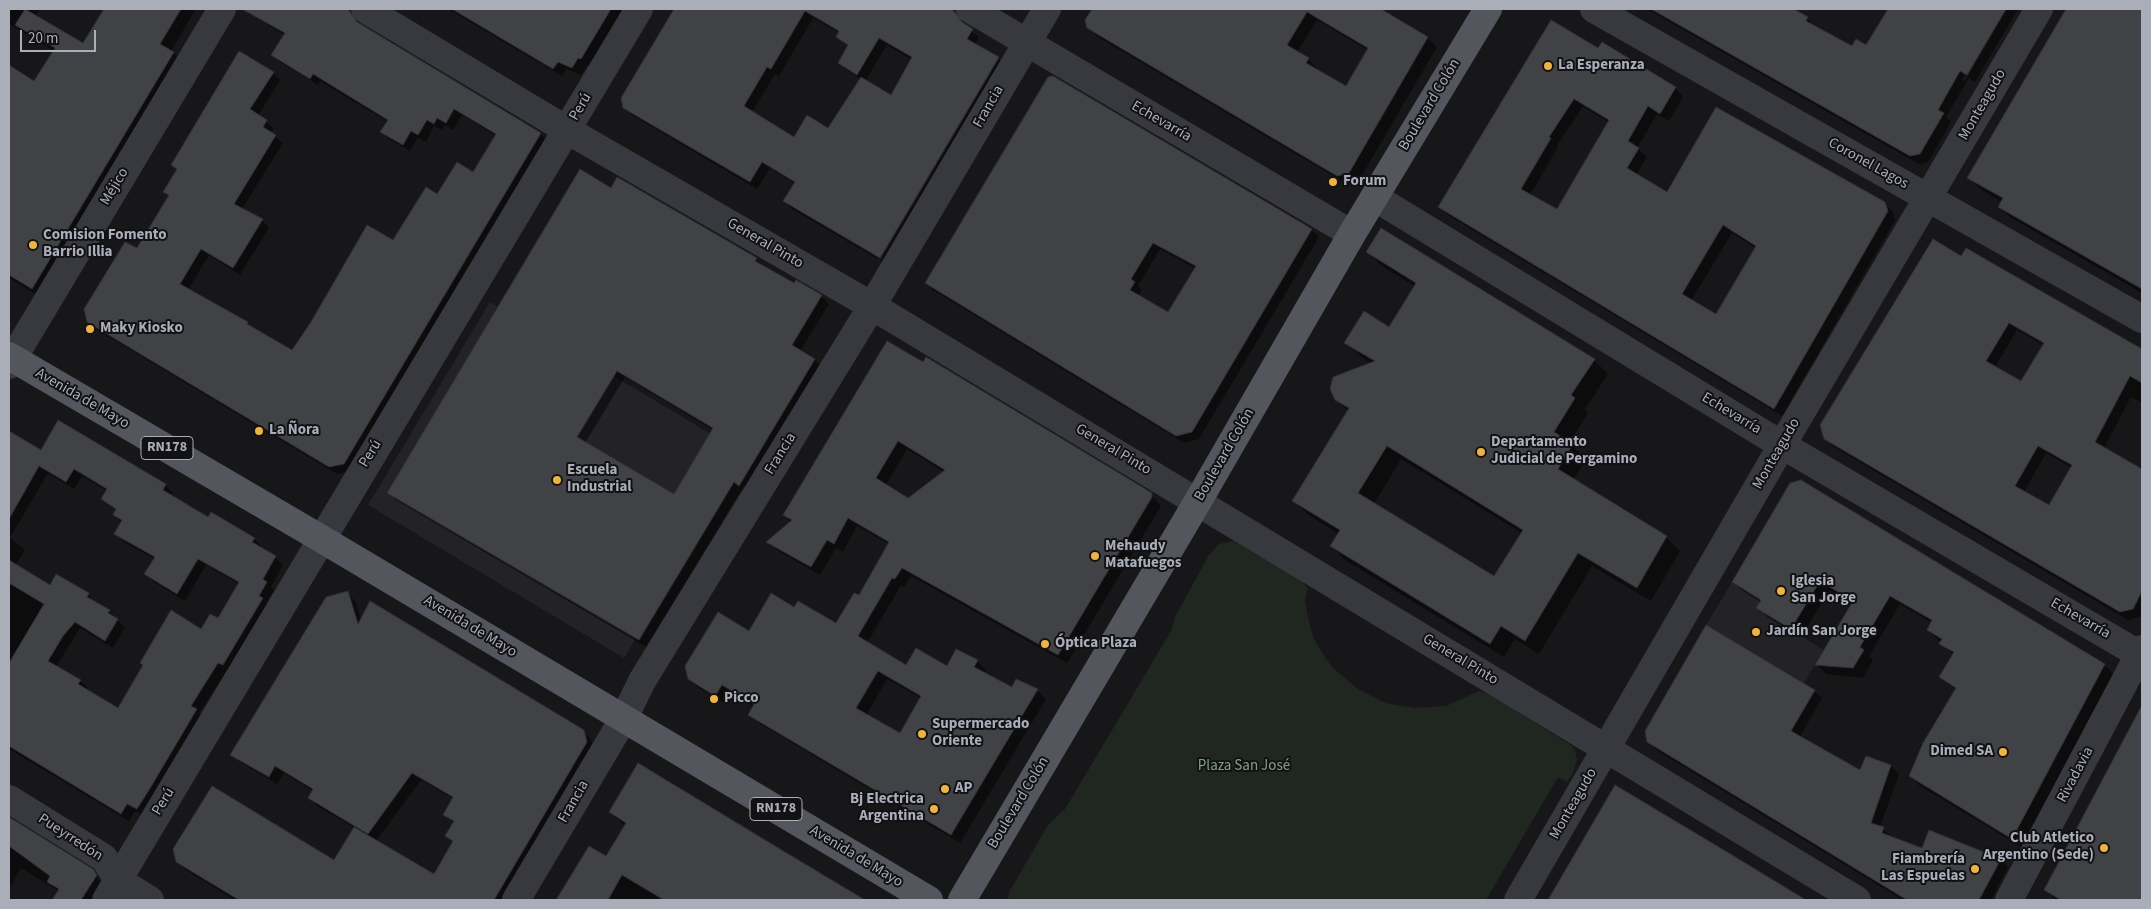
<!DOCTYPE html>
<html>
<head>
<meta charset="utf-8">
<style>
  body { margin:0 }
  #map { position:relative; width:2151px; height:909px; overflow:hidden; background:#171719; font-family:"Source Sans 3",sans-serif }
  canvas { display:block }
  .frame { position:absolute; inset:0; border:10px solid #aaaeb9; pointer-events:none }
  .scale { position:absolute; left:20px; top:30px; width:76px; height:22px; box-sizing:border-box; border:2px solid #aaaeb9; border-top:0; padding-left:6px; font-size:15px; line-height:18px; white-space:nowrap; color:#aaaeb9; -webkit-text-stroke:4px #121214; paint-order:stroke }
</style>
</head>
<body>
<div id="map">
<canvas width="2151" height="909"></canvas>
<div class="frame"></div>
<div class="scale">20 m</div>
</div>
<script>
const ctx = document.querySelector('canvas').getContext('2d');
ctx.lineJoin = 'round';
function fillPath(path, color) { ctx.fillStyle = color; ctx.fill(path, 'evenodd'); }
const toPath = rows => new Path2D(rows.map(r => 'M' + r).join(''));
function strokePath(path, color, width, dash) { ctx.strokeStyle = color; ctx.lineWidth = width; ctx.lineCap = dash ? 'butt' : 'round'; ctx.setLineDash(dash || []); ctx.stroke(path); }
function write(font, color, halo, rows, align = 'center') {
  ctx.font = font + ' "Source Sans 3",sans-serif'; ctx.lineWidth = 4; ctx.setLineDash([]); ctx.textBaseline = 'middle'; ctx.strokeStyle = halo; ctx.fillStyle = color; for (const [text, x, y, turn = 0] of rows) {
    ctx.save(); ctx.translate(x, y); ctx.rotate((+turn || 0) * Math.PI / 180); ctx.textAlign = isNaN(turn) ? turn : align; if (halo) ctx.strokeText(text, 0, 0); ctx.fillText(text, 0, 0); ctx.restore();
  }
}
fillPath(toPath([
  [490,302,746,455,624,658,368,505],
  [1732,582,1761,600,1756,608,1824,650,1804,683,1706,625]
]), '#232326');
fillPath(toPath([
  [1234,541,1302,581,1308,589,1305,600,1308,617,1313,637,1322,653,1333,668,1358,689,1385,703,1414,708,1446,706,1479,691,1491,695,1572,746,1575,751,1577,760,1573,773,1567,782,1558,777,1486,900,1008,900,1009,892,1048,825,1065,809,1171,631,1176,615,1209,555,1219,544]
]), '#1f2720');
fillPath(toPath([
  [9,9,40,9,36,16,84,44,105,9,196,9,171,51,182,62,42,298,9,278,9,67,35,83,55,51,9,24],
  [266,9,345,9,357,19,358,25,541,134,548,142,351,471,337,474,96,329,88,321,137,250,169,197,164,191,177,170,172,165,273,73,280,80,258,116,274,128,271,133,283,143,242,209,262,220,269,228,240,275,209,255,188,290,292,352,438,196,474,173,496,136,462,115,453,130,445,125,442,130,434,126,426,142,418,137,410,151,389,139,382,132,388,122,320,81,318,85,280,62,273,55,285,35,268,25,261,18],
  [448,9,624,9,589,66,587,65,581,75,566,69,562,76],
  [676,9,947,9,954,13,965,26,979,37,975,45,999,58,997,58,878,259,792,209,784,201,795,184,770,168,757,189,632,115,624,107,622,98],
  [813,18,840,33,838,37,849,47,840,63,847,70,861,79,829,130,794,139,752,112,775,74,779,76],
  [887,45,912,60,892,96,865,81],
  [1093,9,1378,9,1428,38,1437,47,1358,182,1347,184,1098,37,1088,27,1086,20],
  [1317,20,1368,50,1346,88,1316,70,1317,68,1308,59,1297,53],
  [1647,9,1759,9,1773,16,1777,9,1792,9,1807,18,1815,27,1852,48,1867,47,1890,9,2004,9,1962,79,1965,81,2007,9,2018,9,1975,82,1969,78,1946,117,1951,122,1928,162,1919,164],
  [2067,9,2142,9,2142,293,2010,217,1999,206,2002,202,1980,189,1969,178],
  [1602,44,1675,88,1683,97,1669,121,1657,114,1637,148,1647,157,1636,175,1667,194,1884,203,1893,212,1895,220,1782,416,1448,215,1440,207,1599,50],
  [1583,107,1609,122,1558,211,1530,195,1558,147,1557,145],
  [1732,233,1756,248,1716,316,1691,301],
  [999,59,1006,65,887,265,880,261],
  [1052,77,1312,230,1319,237,1199,439,1184,443,933,290,926,283],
  [1160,249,1196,269,1168,314,1138,296,1142,290,1138,286],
  [611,189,756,259,764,266,794,285,796,282,821,296,829,304,800,351,815,360,822,367,747,492,742,489,646,647,396,500,389,492],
  [625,377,713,430,674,495,585,443],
  [1966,250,2142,350,2142,403,2131,397,2104,448,2139,468,2142,463,2142,613,2140,617,2128,620,1834,447,1825,438],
  [2017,330,2044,345,2021,383,1995,367],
  [2046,453,2072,468,2049,507,2024,492],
  [1368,252,1594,360,1608,374,1585,409,1588,413,1569,443,1586,459,1573,480,1666,537,1680,551,1651,601,1592,566,1539,654,1515,639,1504,657,1345,560,1332,546,1339,534,1307,514,1293,500,1348,411,1336,399,1372,364,1360,356,1346,342,1390,329,1416,287,1382,266],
  [1401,459,1522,533,1495,578,1374,504],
  [888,342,1151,494,1161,506,1067,663,911,576,904,587,901,585,867,643,906,666,947,667,977,661,986,670,984,674,1013,689,1037,690,1046,699,960,843,759,723,750,715,754,707,731,693,724,703,699,688,689,679,750,633,795,609,837,625,859,597,889,544,857,526,843,552,836,548,820,575,777,550,768,542,791,522,784,514],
  [907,449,944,472,908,499,886,485],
  [887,679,921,698,900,735,866,715],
  [9,433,41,451,165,485,173,493,171,496,208,518,254,539,262,547,260,549,275,557,283,565,271,587,274,590,266,604,270,607,231,672,227,670,199,713,204,718,145,816,135,811,129,821,9,749],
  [48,473,74,489,82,476,107,491,103,499,117,511,114,515,122,523,116,534,124,542,155,559,146,574,154,582,185,601,206,565,239,584,219,620,201,630,118,710,87,691,88,688,80,681,56,667,80,628,113,648,125,628,109,611,95,603,88,594,50,586,15,566,25,550,10,538],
  [1791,484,2104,665,2114,674,2022,847,1920,786,1910,776,1956,690,1941,677,1954,655,1928,630,1932,623,1900,604,1869,656,1873,660,1863,678,1826,674,1817,665,1853,604,1830,590,1801,637,1767,617,1758,608,1761,602,1743,591,1733,582],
  [347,593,355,601,361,620,583,731,591,740,594,751,507,900,235,900,186,870,177,862,335,861,355,828,317,806,310,798,313,791,284,773,277,784,240,762,232,755],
  [421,780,454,799,445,814,455,824,447,836,454,843,434,876,376,841],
  [1814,691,1822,698,1800,737,1861,772,1866,757,1891,766,1899,774,1880,827,1891,836,1891,838,1922,850,2000,860,2008,867,1991,900,1903,900,1656,750,1648,741],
  [2142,707,2142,900,2056,900,2045,890],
  [638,765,862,900,568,900,562,894,606,858,625,826,610,812],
  [1616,786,1804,900,1549,900],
  [9,817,92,870,99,881,101,880,103,883,92,900,54,900,59,891,21,868,9,889]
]), '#0007');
const building = toPath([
  [25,9,83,43,104,9,181,9,160,44,174,52,32,289,9,275,9,65,34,81,55,48,15,25,25,9],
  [242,9,348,9,357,22,541,133,344,464,329,467,87,322,84,309,125,242,137,248,169,195,163,192,177,169,171,165,239,51,274,72,250,109,267,120,263,127,276,135,234,204,263,219,233,268,201,249,180,284,248,322,247,324,292,350,311,322,367,225,393,240,426,187,437,194,457,162,473,172,496,134,454,109,446,123,437,118,434,124,427,120,418,135,411,131,403,145,380,132,388,120,313,74,310,79,271,55,285,33,242,9],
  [452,9,611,9,581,59,578,58,572,68,558,62,553,69,452,9],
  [674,9,950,9,955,12,962,22,973,29,967,39,999,57,880,258,783,201,795,182,762,162,750,182,623,108,621,98,674,9],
  [805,11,839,31,836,37,848,45,838,63,857,75,879,38,912,57,891,95,861,77,828,128,807,115,794,137,744,106,767,67,771,69,805,11],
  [1092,9,1381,9,1428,37,1349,173,1337,176,1087,28,1085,20,1092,9],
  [1307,12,1368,48,1346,86,1306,63,1309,58,1287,45,1307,12],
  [1651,9,1794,9,1808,17,1806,21,1852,46,1856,39,1866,45,1888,9,2006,9,1967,75,1960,71,1938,110,1944,113,1920,154,1910,156,1651,9],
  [2066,9,2142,9,2142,289,1998,207,2003,198,1967,178,2066,9],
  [1551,20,1598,48,1602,42,1676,87,1660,114,1648,106,1628,141,1639,148,1627,168,1667,192,1716,107,1885,202,1888,211,1774,409,1438,207,1551,20],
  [1574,99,1609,120,1557,209,1521,189,1551,138,1549,137,1574,99],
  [1723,225,1756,246,1716,314,1682,294,1723,225],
  [1053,76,1312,229,1192,432,1176,436,925,283,1048,77,1053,76],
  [1153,243,1196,266,1168,312,1130,290,1135,282,1131,279,1153,243],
  [580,169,611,188,617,177,757,258,755,261,794,283,796,280,822,295,792,345,815,359,739,486,734,482,639,640,387,493,580,169],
  [617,371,713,428,674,494,577,437,617,371],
  [1381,228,1595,359,1571,395,1575,398,1554,432,1573,444,1558,469,1667,536,1637,588,1578,553,1525,641,1501,626,1490,644,1330,546,1340,530,1292,501,1349,408,1335,400,1330,389,1333,377,1375,361,1344,343,1364,311,1389,327,1416,283,1366,252,1381,228],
  [1387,446,1523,530,1494,576,1358,493,1387,446],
  [1933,239,1961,256,1966,248,2142,349,2142,383,2130,376,2095,442,2142,469,2142,591,2133,609,2120,612,1824,439,1820,425,1933,239],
  [2009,323,2044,343,2021,381,1986,361,2009,323],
  [2038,446,2072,465,2049,505,2015,486,2038,446],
  [887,341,923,362,926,357,1152,493,1152,497,1058,655,902,568,895,579,892,578,858,636,906,665,916,648,947,666,956,649,978,660,974,667,1012,687,1016,679,1038,689,951,835,748,715,754,704,722,685,715,696,688,679,685,666,718,612,749,631,771,593,794,607,798,601,836,623,854,593,859,595,889,542,848,518,834,544,827,540,811,567,766,542,792,520,783,515,887,341],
  [898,441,945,470,908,498,876,478,898,441],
  [878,671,921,696,900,733,856,708,878,671],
  [58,420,166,484,163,490,208,517,211,512,255,538,252,542,276,556,263,579,267,582,259,596,263,598,223,665,218,663,191,706,197,709,152,785,137,809,127,804,121,814,9,746,9,663,44,604,9,583,9,560,50,585,56,574,89,593,87,597,110,610,108,613,118,619,105,641,75,622,63,636,48,661,81,680,78,684,118,708,143,665,140,663,171,610,201,629,210,614,218,618,239,582,198,559,177,594,144,574,155,557,114,534,122,520,113,515,116,509,101,499,107,489,74,469,66,482,39,466,9,519,9,431,41,450,58,420],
  [1801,480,2105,664,2012,839,1909,776,1923,743,1956,688,1939,677,1954,652,1939,644,1942,639,1927,630,1932,620,1890,596,1860,647,1864,650,1853,668,1815,665,1853,601,1820,581,1791,629,1756,608,1761,600,1732,582,1790,483,1801,480],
  [348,591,358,624,370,601,584,730,587,742,494,900,239,900,176,862,173,849,212,786,334,860,354,827,434,874,453,841,445,836,454,821,443,815,453,797,412,773,368,834,308,798,313,789,275,766,269,777,230,755,326,597,348,591],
  [1706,625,1815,690,1791,731,1860,770,1866,756,1891,765,1871,823,1884,827,1882,833,1922,848,1929,830,2001,859,1979,900,1907,900,1647,742,1645,731,1706,625],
  [2142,705,2142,900,2061,900,2044,890,2142,705],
  [638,763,770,843,865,900,664,900,622,875,608,900,556,900,589,846,606,856,626,823,609,812,638,763],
  [1615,785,1727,852,1806,900,1548,900,1615,785],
  [9,817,93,869,97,875,81,900,52,900,59,889,47,882,50,876,9,846,9,817]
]);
fillPath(building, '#414246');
strokePath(building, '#313135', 1);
strokePath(toPath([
  [365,9,567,130,872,306,1857,900],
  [970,9,1352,234],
  [1594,9,2142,319],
  [1374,197,1782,445,2142,656],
  [9,365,222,9],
  [9,799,104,858,118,880,150,900],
  [106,900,639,9],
  [516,900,624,718,642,681,872,306,1047,9],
  [1518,900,1782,445,2039,9],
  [2009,900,2142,649]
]), '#38393e', 28);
strokePath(toPath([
  [9,356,320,538,929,900],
  [962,900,1198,501,1352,234,1488,9]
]), '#54565d', 28);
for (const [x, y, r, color] of [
  [1548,66,5,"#efb439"],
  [1333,182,5,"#efb439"],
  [33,245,5,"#efb439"],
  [90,329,5,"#efb439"],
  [259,431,5,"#efb439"],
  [1481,452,5,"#efb439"],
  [557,480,5,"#efb439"],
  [1095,556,5,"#efb439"],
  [1781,591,5,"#efb439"],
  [1756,632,5,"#efb439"],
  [1045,644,5,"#efb439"],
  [714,699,5,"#efb439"],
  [922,734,5,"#efb439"],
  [2003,752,5,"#efb439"],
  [945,789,5,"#efb439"],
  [934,809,5,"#efb439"],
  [2104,848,5,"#efb439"],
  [1975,869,5,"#efb439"]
]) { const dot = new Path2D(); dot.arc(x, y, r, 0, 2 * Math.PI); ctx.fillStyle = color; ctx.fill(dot); strokePath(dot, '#121214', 2); }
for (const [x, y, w] of [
  [167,448,52],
  [776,809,52]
]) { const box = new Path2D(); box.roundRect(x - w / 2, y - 11.5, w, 23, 4); ctx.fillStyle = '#121214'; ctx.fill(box); strokePath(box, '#aaaeb9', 1); }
write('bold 14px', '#aaaeb9', null, [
  ["RN178",167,448],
  ["RN178",776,809]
]);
write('bold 15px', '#aaaeb9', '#121214', [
  ["La Esperanza",1558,66],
  ["Forum",1343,182],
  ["Comision Fomento",43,236],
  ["Barrio Illia",43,253],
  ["Maky Kiosko",100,329],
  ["La Ñora",269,431],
  ["Departamento",1491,443],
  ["Judicial de Pergamino",1491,460],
  ["Escuela",567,471],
  ["Industrial",567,488],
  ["Mehaudy",1105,547],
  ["Matafuegos",1105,564],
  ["Iglesia",1791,582],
  ["San Jorge",1791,599],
  ["Jardín San Jorge",1766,632],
  ["Óptica Plaza",1055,644],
  ["Picco",724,699],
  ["Supermercado",932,725],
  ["Oriente",932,742],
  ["Dimed SA",1993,752,"right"],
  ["AP",955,789],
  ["Bj Electrica",924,800,"right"],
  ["Argentina",924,817,"right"],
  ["Club Atletico",2094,839,"right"],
  ["Argentino (Sede)",2094,856,"right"],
  ["Fiambrería",1965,860,"right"],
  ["Las Espuelas",1965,877,"right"]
], 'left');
write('15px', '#aaaeb9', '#121214', [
  ["Boulevard Colón",1430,105,-59],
  ["Monteagudo",1983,105,-60],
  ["Perú",581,107,-60],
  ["Francia",989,107,-60],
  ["Echevarría",1161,122,30],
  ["Coronel Lagos",1868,164,29],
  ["Méjico",115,187,-59],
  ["General Pinto",765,244,30],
  ["Avenida de Mayo",82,399,30],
  ["Echevarría",1731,414,31],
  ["General Pinto",1113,450,31],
  ["Perú",371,454,-59],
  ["Francia",781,454,-58],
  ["Monteagudo",1777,454,-60],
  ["Boulevard Colón",1225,455,-60],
  ["Echevarría",2080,619,30],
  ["Avenida de Mayo",470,627,31],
  ["General Pinto",1460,660,31],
  ["Rivadavia",2076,775,-62],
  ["Perú",164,802,-59],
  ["Francia",574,802,-60],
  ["Boulevard Colón",1019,803,-59],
  ["Monteagudo",1574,804,-60],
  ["Pueyrredón",70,838,33],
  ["Avenida de Mayo",856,857,31]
]);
write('15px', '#81a383', '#121214', [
  ["Plaza San José",1244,767]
]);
</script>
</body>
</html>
